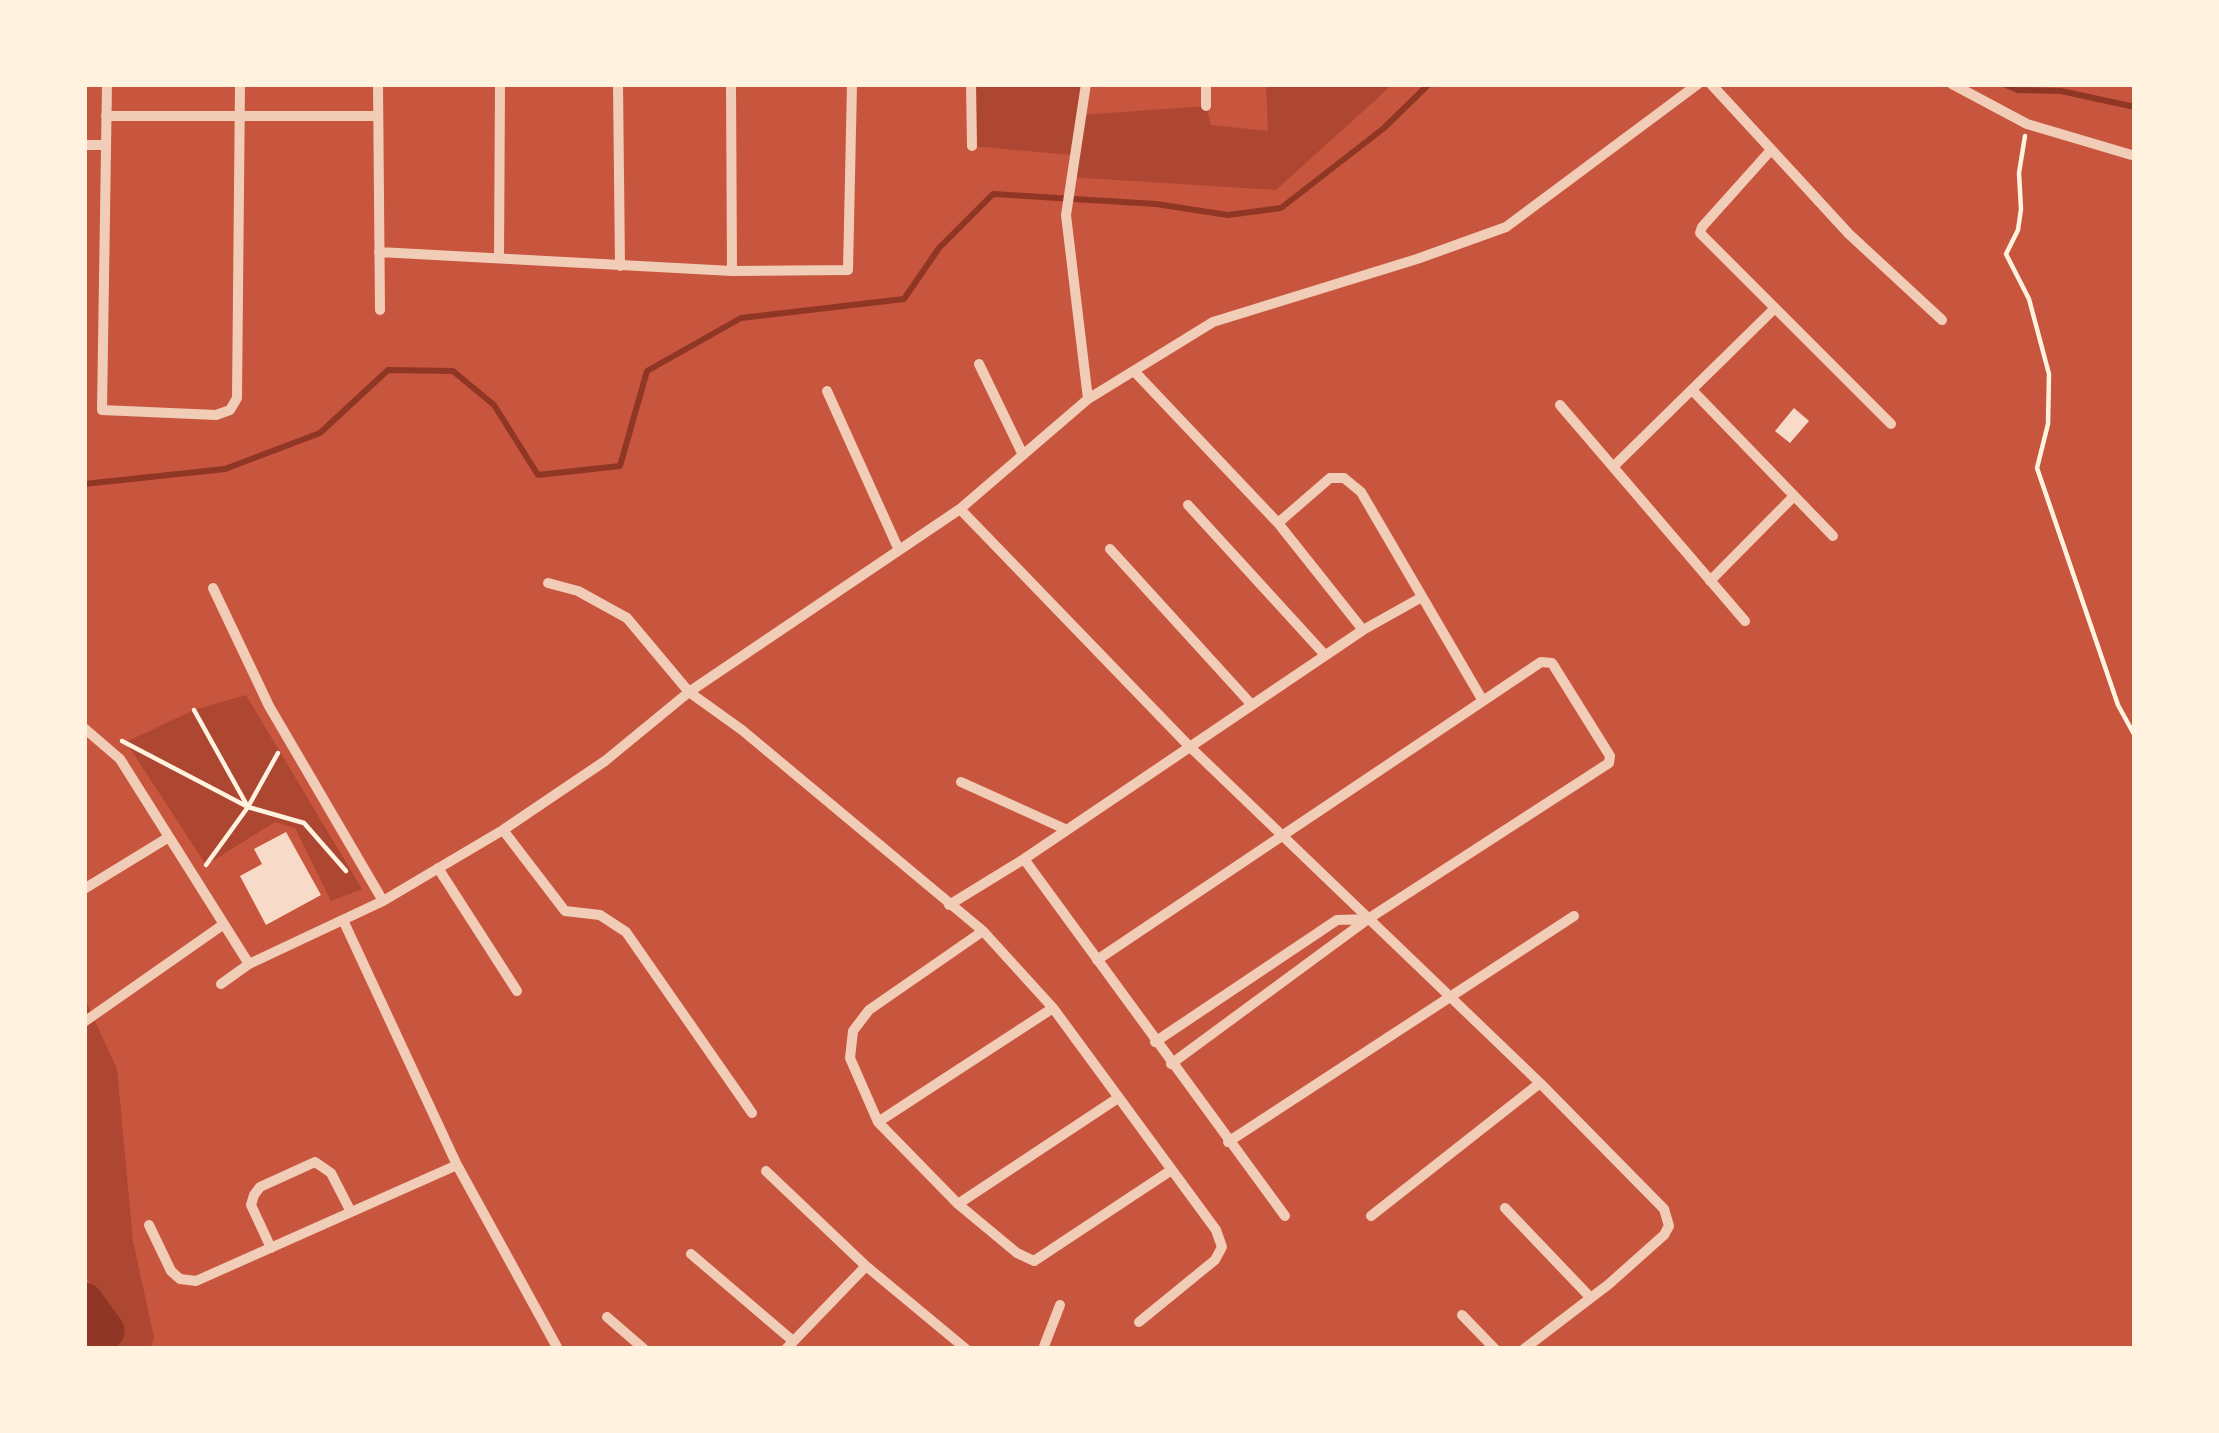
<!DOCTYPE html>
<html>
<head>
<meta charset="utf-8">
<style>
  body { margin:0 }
  #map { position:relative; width:2219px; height:1433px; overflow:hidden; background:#c8553d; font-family:Cabin,sans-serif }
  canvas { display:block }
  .frame { position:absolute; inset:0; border:87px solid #fff3e0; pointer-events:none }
</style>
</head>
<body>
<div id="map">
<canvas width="2219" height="1433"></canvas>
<div class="frame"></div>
</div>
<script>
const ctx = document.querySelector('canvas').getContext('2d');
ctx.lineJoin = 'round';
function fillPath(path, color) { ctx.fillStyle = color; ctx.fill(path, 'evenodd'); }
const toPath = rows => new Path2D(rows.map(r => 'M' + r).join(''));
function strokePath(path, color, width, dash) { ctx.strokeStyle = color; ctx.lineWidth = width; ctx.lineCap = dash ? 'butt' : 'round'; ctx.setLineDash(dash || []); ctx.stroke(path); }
fillPath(toPath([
  [971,84,1086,84,1081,115,1206,106,1211,125,1268,131,1266,84,1393,84,1276,190,1069,177,1072,155,972,146],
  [246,695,362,889,331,901,295,828,275,822,206,865,126,742,194,710],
  [84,997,117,1069,133,1241,154,1338,150,1349,97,1349,119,1330,84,1274]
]), '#ae4732');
strokePath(toPath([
  [2004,84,2018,90,2061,91,2135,107],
  [84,484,225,469,320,433,388,370,453,371,494,405,538,475,620,466,647,371,741,318,904,299,939,248,993,194,1156,204,1228,215,1281,208,1384,128,1429,84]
]), '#8f3625', 6);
strokePath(toPath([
  [84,1302,105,1331,87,1349]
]), '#8f3625', 39);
fillPath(toPath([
  [1794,408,1809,421,1790,443,1775,431],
  [286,832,321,895,266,925,240,876,262,864,254,849]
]), '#f7dbc8');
strokePath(toPath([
  [2025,136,2019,173,2021,209,2018,230,2006,254,2029,299,2049,374,2048,424,2037,468,2118,705,2135,736],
  [194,710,248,807],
  [122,741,248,807,304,823,346,871],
  [206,865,248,807,278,753]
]), '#fff3e0', 4.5);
strokePath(toPath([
  [107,84,102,410,216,415,230,410,237,398,240,84],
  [378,84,380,310],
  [618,84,620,266],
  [731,84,732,271],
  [971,84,972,146],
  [1086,84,1066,215,1088,399],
  [1711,84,1849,234,1942,320],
  [1952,84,2027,124,2135,156],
  [1206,106,1206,84],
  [106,116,378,116],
  [84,145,106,145],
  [1771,150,1702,227,1700,233,1891,424],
  [379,252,732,271,848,270,852,84],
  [499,258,500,84],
  [979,364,1023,455],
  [1134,371,1278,523,1363,630],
  [827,391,898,548],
  [1693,391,1833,536],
  [1560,405,1745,621],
  [1613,467,1774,309],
  [1188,505,1325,655],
  [960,509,1188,745,1540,1083,1664,1209,1669,1226,1664,1235,1609,1284,1524,1349],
  [1278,523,1330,478,1344,478,1361,492,1483,701],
  [1110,549,1252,705],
  [1710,581,1793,497],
  [548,583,578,591,627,618,689,692,742,730,983,931,1053,1008,1216,1230,1222,1247,1215,1260,1139,1322],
  [213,588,269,706,383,901],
  [84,728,120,759,249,964],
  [961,782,1065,829],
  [503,830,565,911,600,915,626,932,752,1113],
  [1024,859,1285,1216],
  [438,868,517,991],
  [84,889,169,837],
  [949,905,1024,859,1363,630,1422,597],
  [343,920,457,1165,558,1349],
  [983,931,869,1010,853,1031,850,1058,878,1122,958,1204,1017,1253,1034,1261,1170,1171],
  [1097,960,1541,662,1552,663,1610,756,1609,763,1368,919,1171,1064],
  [221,984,249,964,383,901,503,830,605,761,689,692,960,509,1088,399,1213,322,1417,259,1506,227,1698,84],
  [84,1022,224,924],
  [1155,1042,1337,920,1368,919],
  [878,1122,1053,1008],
  [1228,1142,1574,916],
  [766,1171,866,1266,966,1349],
  [958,1204,1118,1098],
  [1505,1208,1589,1296],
  [1371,1216,1540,1083],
  [149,1225,171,1271,180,1279,196,1281,457,1165],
  [271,1248,251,1205,254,1195,260,1187,315,1162,331,1173,351,1212],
  [691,1254,793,1341],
  [1462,1315,1495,1349],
  [607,1317,644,1349],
  [786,1349,866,1266],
  [1043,1349,1060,1305]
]), '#f1ccb7', 10);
</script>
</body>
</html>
